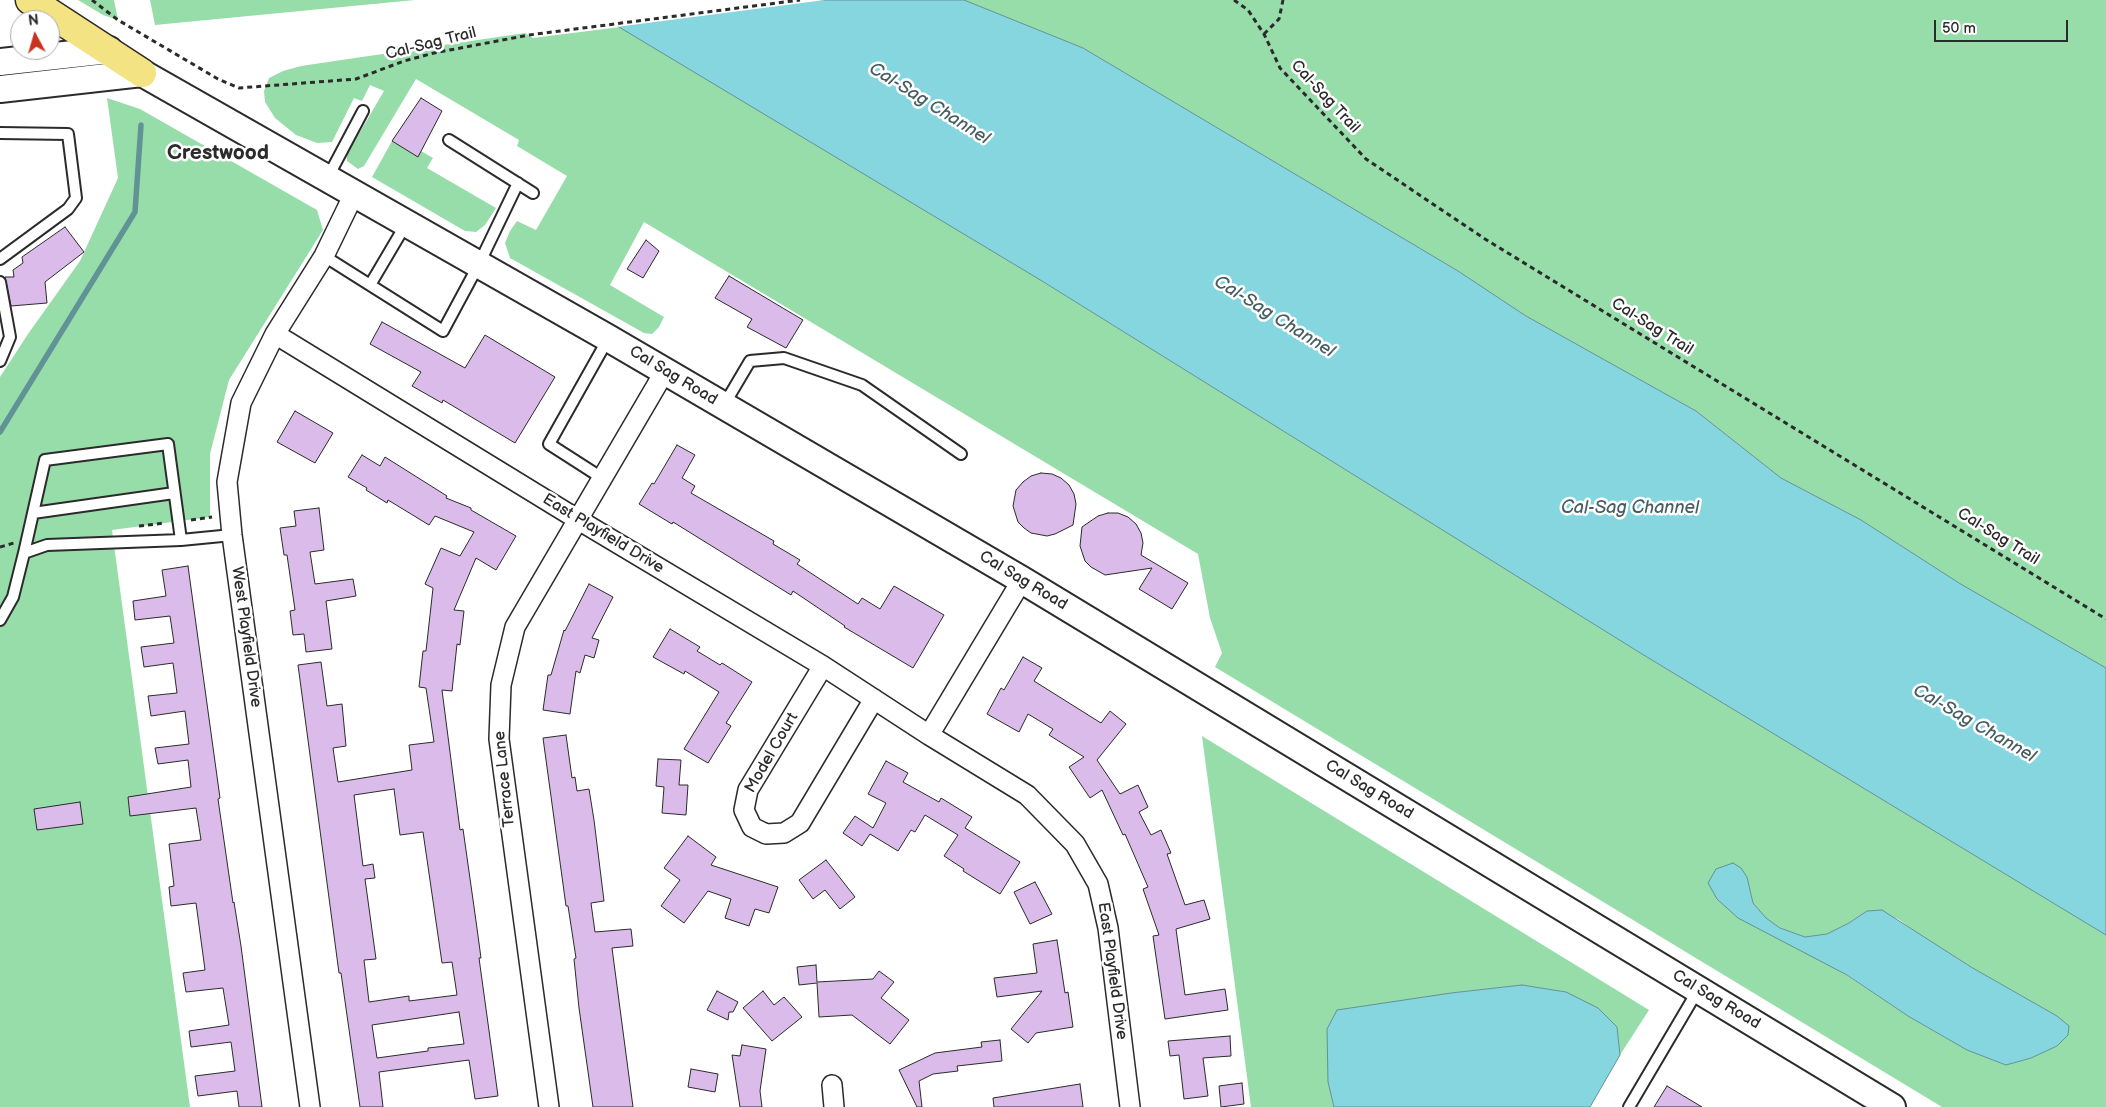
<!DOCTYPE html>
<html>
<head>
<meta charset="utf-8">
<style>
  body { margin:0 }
  #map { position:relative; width:2106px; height:1107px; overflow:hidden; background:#fff; font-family:"Balsamiq Sans",sans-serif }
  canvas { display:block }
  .north { position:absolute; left:10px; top:10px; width:50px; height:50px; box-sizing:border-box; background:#fff; border:1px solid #aaa; border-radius:50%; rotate:354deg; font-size:14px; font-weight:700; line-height:20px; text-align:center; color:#2b2b2b }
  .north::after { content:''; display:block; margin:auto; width:18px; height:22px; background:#c8321e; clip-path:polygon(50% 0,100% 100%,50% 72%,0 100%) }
  .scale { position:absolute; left:1934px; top:20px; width:134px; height:22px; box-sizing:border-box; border:2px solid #2b2b2b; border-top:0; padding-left:6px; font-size:15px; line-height:18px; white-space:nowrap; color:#2b2b2b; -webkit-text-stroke:4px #fff; paint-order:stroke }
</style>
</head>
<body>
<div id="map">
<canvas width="2106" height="1107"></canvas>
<div class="north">N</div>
<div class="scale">50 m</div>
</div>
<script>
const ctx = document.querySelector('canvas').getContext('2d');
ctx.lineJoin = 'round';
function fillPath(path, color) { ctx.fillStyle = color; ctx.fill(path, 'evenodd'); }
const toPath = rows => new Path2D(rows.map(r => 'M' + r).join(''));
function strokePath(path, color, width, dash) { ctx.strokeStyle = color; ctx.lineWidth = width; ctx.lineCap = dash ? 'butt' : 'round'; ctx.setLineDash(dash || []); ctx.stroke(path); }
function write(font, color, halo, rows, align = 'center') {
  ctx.font = font + ' "Balsamiq Sans",sans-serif'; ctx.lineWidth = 5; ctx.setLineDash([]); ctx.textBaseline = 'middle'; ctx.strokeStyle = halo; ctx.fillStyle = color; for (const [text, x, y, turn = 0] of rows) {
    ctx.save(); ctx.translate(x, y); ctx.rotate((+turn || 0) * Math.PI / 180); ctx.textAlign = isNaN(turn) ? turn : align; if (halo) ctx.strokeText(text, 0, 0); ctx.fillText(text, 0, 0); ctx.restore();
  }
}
fillPath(toPath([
  [78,0,114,0,118,20,103,15],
  [150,0,415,0,155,25],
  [964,0,2106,0,2106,668,1959,583,1861,520,1781,478,1696,411,1526,316,1458,271,1083,48],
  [620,27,1042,281,1642,654,2106,935,2106,1107,1942,1107,1215,667,1222,653,1210,618,1198,554,644,222,610,285,664,317,659,327,652,334,644,333,510,258,505,243,510,231,517,221,536,230,567,176,517,146,519,140,416,79,364,166,358,169,347,161,347,154,384,91,370,85,362,101,354,98,332,142,317,143,296,135,275,118,265,102,264,91,269,78,283,71,301,66,525,33,533,38],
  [1747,877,1753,903,1766,918,1780,928,1805,937,1827,934,1849,923,1867,911,1898,919,1920,935,1971,967,2057,1016,2068,1035,2057,1046,2031,1058,2006,1065,1967,1050,1908,1016,1708,883],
  [107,98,140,109,317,210,323,230,229,380,210,454,210,517,112,530,190,1107,0,1107,0,377,28,334,80,261,118,178],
  [392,141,417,156,421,151,433,158,427,168,496,208,485,225,476,232,465,231,372,177],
  [1202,736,1649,1010,1620,1055,1617,1027,1566,992,1522,985,1451,993,1328,1082,1334,1107,1251,1107]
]), '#97ddaa');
const water = toPath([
  [574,0,964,0,1083,48,1458,271,1526,316,1696,411,1781,478,1861,520,1959,583,2106,668,2106,935,1642,654,1042,281,574,0],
  [1733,863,1741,868,1747,877,1753,903,1766,918,1780,928,1805,937,1827,934,1849,923,1867,911,1882,910,1971,967,2057,1016,2069,1026,2068,1035,2057,1046,2031,1058,2006,1065,1967,1050,1908,1016,1847,975,1738,918,1717,899,1708,883,1716,869,1733,863],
  [1522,985,1566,992,1598,1008,1617,1027,1620,1055,1590,1107,1334,1107,1328,1082,1327,1029,1337,1010,1451,993,1522,985]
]);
fillPath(water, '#85d6de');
strokePath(water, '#619296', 1);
fillPath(toPath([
  [572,0,825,0,616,27]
]), '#fff');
strokePath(toPath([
  [0,432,135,212,141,125]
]), '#619296', 5.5);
const building = toPath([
  [421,98,442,111,418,157,392,141,421,98],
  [65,227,84,252,45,282,47,303,11,306,5,277,14,277,13,270,23,263,22,257,65,227],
  [646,240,659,251,643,278,627,269,646,240],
  [729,276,803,320,786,348,747,327,752,319,715,298,729,276],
  [382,322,465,368,485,335,555,377,515,443,443,400,442,403,412,386,421,372,370,344,382,322],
  [295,411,333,433,315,463,277,442,295,411],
  [677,445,695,455,682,478,695,486,691,493,774,541,773,544,800,560,797,564,858,604,862,598,880,609,894,586,944,615,913,668,844,627,845,626,793,591,791,595,673,522,672,524,639,504,652,483,654,484,677,445],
  [362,455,380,466,385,457,447,496,446,498,471,508,471,510,516,536,496,570,476,558,454,610,464,611,460,645,457,644,452,691,442,690,460,830,463,829,476,921,481,958,479,958,498,1096,475,1099,469,1060,379,1072,383,1107,360,1107,341,973,339,973,298,665,321,662,327,706,342,704,346,746,333,748,338,782,412,770,409,745,434,742,426,688,419,687,423,651,426,651,433,588,425,584,441,548,460,556,474,532,435,516,429,525,388,500,387,503,366,490,367,488,348,477,362,455],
  [394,789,400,835,423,832,442,963,452,962,457,995,409,1001,409,996,369,1002,364,960,376,959,365,879,375,878,373,864,363,866,354,795,394,789],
  [459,1012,464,1044,428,1048,428,1051,377,1058,372,1025,459,1012],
  [1041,473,1052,474,1061,478,1069,485,1074,494,1076,504,1073,525,1055,534,1047,536,1031,533,1024,528,1018,522,1013,506,1016,490,1023,482,1031,476,1041,473],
  [319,508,324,550,310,552,315,584,353,579,356,596,326,601,332,649,306,652,304,634,293,635,290,611,295,610,287,555,284,555,280,528,296,526,294,511,319,508],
  [1108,513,1118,513,1128,517,1136,524,1141,533,1143,543,1141,555,1188,583,1172,609,1139,589,1152,568,1105,575,1091,567,1085,561,1080,546,1082,527,1098,516,1108,513],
  [188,566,220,798,218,799,233,903,234,902,241,946,262,1107,239,1107,237,1091,198,1096,195,1076,235,1071,231,1042,191,1047,189,1031,229,1025,223,988,186,992,183,973,205,970,196,903,171,906,169,887,174,886,169,844,201,840,196,808,130,816,128,797,191,787,188,760,158,764,155,748,189,744,185,711,151,716,148,696,177,693,173,663,144,667,141,647,174,643,170,616,135,620,133,601,166,596,162,570,188,566],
  [589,584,613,597,592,638,599,640,594,658,585,655,580,673,576,671,570,714,543,710,548,675,551,675,564,630,565,631,589,584],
  [670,629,700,647,697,651,720,665,722,663,752,682,726,723,731,726,708,763,684,749,719,692,685,671,684,674,653,657,670,629],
  [1023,657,1042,668,1034,681,1101,723,1110,711,1126,724,1097,760,1120,794,1138,785,1148,807,1139,812,1151,835,1161,830,1171,853,1167,854,1185,905,1204,900,1210,919,1176,929,1185,995,1225,989,1228,1010,1165,1019,1153,936,1159,935,1143,889,1148,887,1125,834,1123,835,1102,790,1090,798,1069,767,1084,757,1049,735,1053,729,1028,714,1019,732,987,714,1001,688,1004,690,1023,657],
  [566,735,572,778,575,777,577,791,589,789,594,820,604,901,591,903,595,932,631,929,633,946,612,948,633,1107,593,1107,579,1008,574,959,576,958,568,906,566,906,543,738,566,735],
  [658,759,681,760,679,785,688,785,686,815,662,813,664,787,656,786,658,759],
  [886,761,908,773,903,782,939,802,941,798,972,817,965,828,1020,862,1000,894,963,871,964,869,944,856,958,835,925,815,915,832,911,830,898,851,870,834,862,846,843,833,855,816,873,828,886,803,868,794,886,761],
  [80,802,83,824,37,830,34,809,80,802],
  [688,836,716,857,711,865,778,887,769,913,755,909,749,926,725,918,731,899,708,891,684,923,661,906,680,880,664,868,688,836],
  [826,860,855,897,840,909,825,890,813,899,799,880,826,860],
  [1035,882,1052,914,1030,924,1014,892,1035,882],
  [1057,940,1065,993,1068,992,1073,1027,1036,1033,1028,1043,1011,1029,1042,991,997,997,994,978,1037,973,1033,944,1057,940],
  [816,965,817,982,873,979,879,971,894,982,881,998,909,1020,890,1044,852,1015,819,1017,817,983,799,985,797,967,816,965],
  [717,991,738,1002,733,1012,729,1012,728,1020,707,1010,717,991],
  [763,991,774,1005,784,997,802,1017,772,1041,743,1008,763,991],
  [1230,1036,1231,1056,1203,1058,1208,1096,1184,1099,1179,1055,1170,1056,1168,1041,1230,1036],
  [1000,1040,1002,1061,957,1066,958,1071,933,1074,919,1081,922,1107,917,1107,899,1070,935,1053,982,1047,981,1042,1000,1040],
  [742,1045,766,1049,760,1091,762,1107,740,1107,732,1055,740,1056,742,1045],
  [691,1069,718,1074,715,1092,688,1087,691,1069],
  [1242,1083,1244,1104,1221,1107,1219,1086,1242,1083],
  [1080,1084,1083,1107,994,1107,993,1098,1080,1084],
  [1667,1086,1702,1107,1654,1107,1667,1086]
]);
fillPath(building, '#dabbe9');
strokePath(building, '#2b2b2b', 1);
const service = toPath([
  [0,133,68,134,76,198,68,209,0,259],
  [449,140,533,193],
  [328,177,363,111],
  [324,256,443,331,479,264,518,183],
  [0,282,10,337,0,361],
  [370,285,406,224],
  [724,405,750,361,784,358,862,385,961,454],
  [602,478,549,444,608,339],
  [33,513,174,493],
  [24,553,45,460,168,444,181,540],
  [0,620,13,597,24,553,47,545,181,540,232,535],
  [1629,1107,1698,990]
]);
const minor = toPath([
  [275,334,577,519,823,666,929,735,1027,795,1075,844,1098,884,1108,928,1130,1107],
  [823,666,748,790,744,810,752,827,766,834,784,833,800,823,874,699],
  [929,735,1022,580],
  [832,1085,834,1107],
  [310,1107,232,535,227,482,241,403,275,334,324,256,354,194],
  [549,1107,499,739,501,685,515,627,665,371]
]);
const secondary = toPath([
  [0,62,109,50],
  [0,89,142,73,608,338,1022,580,1892,1107]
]);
const primary = toPath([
  [30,0,142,73]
]);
strokePath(service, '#2b2b2b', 14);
strokePath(minor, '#2b2b2b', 22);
strokePath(secondary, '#2b2b2b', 30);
strokePath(primary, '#2b2b2b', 31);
strokePath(toPath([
  [92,0,118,20,218,79,239,88,356,79,404,61,434,53,529,35,800,0],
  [1234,0,1248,10,1264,34,1280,68,1366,159,1485,239,2106,619],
  [1264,34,1279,19,1283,0],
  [191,520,212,517],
  [139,526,165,523],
  [0,547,14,543]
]), '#2b2b2b', 3, [5, 4]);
strokePath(service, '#fff', 10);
strokePath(minor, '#fff', 19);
strokePath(secondary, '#fff', 26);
strokePath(primary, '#f4e382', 28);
write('16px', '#2b2b2b', '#fff', [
  ["Cal-Sag Trail",431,44,-14],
  ["Cal-Sag Trail",1325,97,47],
  ["Cal-Sag Trail",1652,327,32],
  ["Cal Sag Road",673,376,31],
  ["East Playfield Drive",603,534,31],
  ["Cal-Sag Trail",1998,537,32],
  ["Cal Sag Road",1023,581,31],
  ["West Playfield Drive",246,637,82],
  ["Model Court",772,753,-60],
  ["Terrace Lane",505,779,-96],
  ["Cal Sag Road",1369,790,31],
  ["East Playfield Drive",1112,971,82],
  ["Cal Sag Road",1716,1000,31]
]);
write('italic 18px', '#465e61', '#fff', [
  ["Cal-Sag Channel",929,104,32],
  ["Cal-Sag Channel",1274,317,32],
  ["Cal-Sag Channel",1630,508],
  ["Cal-Sag Channel",1974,724,30]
]);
write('bold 21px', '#2b2b2b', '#fff', [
  ["Crestwood",218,154]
]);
</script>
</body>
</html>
